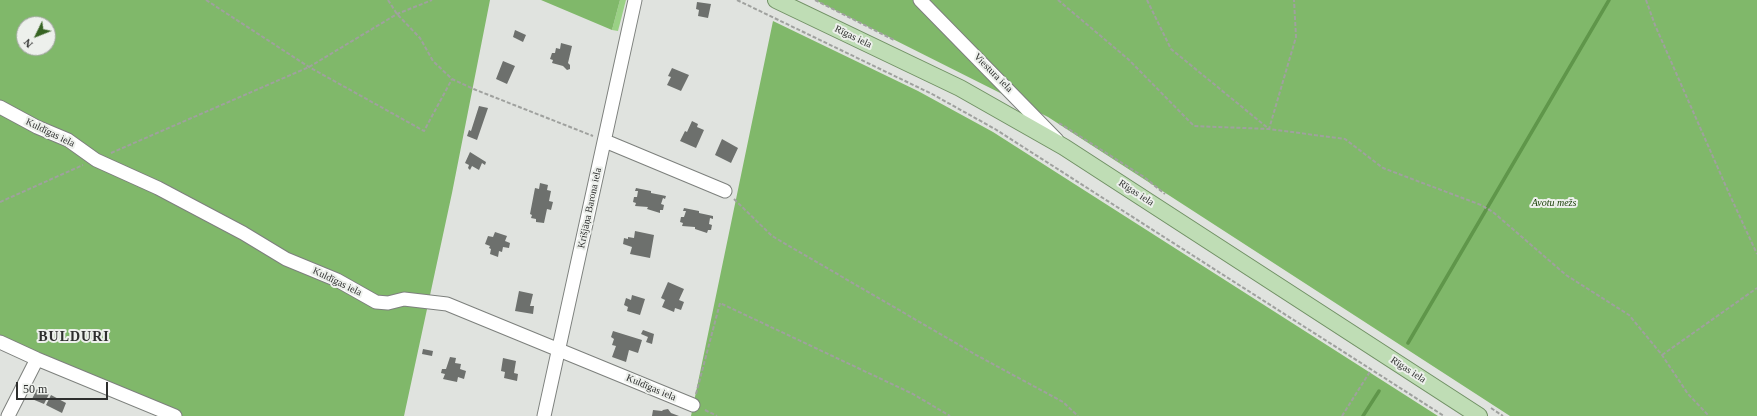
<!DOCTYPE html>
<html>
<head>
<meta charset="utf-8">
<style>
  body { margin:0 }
  #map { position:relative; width:1757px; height:416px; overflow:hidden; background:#e0e3df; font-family:Georgia,serif }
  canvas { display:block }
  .north { position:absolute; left:16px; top:16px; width:40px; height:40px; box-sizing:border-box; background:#edf0ec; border:1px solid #a1a3a0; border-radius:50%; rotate:227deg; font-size:11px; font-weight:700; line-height:16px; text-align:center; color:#2e2f2e }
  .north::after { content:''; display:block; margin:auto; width:14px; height:18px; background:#366322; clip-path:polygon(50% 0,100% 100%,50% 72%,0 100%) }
  .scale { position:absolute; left:16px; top:382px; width:92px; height:18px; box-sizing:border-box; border:2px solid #2e2f2e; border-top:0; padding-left:5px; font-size:12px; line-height:14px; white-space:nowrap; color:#2e2f2e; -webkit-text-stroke:3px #edf0ec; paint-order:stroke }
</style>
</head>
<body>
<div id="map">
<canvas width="1757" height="416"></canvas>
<div class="north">N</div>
<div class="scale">50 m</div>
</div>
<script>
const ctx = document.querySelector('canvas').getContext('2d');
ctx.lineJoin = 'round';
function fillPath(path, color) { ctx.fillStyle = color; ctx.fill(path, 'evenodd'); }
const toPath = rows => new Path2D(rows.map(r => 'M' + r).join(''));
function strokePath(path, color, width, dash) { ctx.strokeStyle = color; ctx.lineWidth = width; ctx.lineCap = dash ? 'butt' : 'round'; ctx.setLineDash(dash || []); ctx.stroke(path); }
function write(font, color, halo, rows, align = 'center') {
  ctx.font = font + ' Georgia,serif'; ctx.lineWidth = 4; ctx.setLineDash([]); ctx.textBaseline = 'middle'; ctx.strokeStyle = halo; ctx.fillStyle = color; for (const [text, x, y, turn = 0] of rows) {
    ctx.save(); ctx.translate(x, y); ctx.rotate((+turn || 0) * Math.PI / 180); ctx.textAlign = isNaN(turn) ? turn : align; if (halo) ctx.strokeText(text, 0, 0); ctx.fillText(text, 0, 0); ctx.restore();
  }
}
fillPath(toPath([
  [620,0,626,0,618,31,612,30]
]), '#9ad185');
fillPath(toPath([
  [0,0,490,0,452,193,404,416,175,416,0,342],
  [24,24,48,24,48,48,24,48],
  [541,0,620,0,612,30],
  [815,0,1757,0,1757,416,1510,416,1048,117],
  [773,21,918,91,993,132,1438,416,691,416]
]), '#80b86a');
strokePath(toPath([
  [1408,343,1609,0],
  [1363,416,1379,391]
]), '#5f964a', 3.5);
fillPath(toPath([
  [697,2,711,4,708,18,698,16,699,10,696,9],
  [515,30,526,35,523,42,513,37],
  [561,43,572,46,568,63,570,65,570,69,567,70,563,66,552,63,553,60,550,59,552,53,555,53,556,48,560,49],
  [503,61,515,66,507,84,496,79],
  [672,68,689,75,681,91,667,85,671,77,668,76],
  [479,106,488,108,477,140,467,136,469,130,471,131],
  [692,121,698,124,697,127,704,130,696,148,680,141,685,131,687,132],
  [722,139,738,148,731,163,715,155],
  [470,152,486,162,485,165,482,163,479,170,472,166,470,170,468,168,469,165,465,163],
  [540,183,548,185,547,190,551,191,549,201,553,202,551,210,547,209,544,223,536,222,536,219,531,218,532,215,530,214,535,188,539,189],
  [636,188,651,191,651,193,666,196,665,199,663,198,661,204,664,205,663,210,660,210,660,213,647,209,648,207,635,206,636,203,633,202,634,197,637,197,638,191,635,191],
  [684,208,699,211,699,213,713,216,713,219,710,218,709,224,712,225,711,230,708,230,707,233,695,229,695,227,682,226,683,223,680,222,681,217,684,217,686,211,683,211],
  [635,231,654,235,650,258,630,254,632,247,623,244,624,238,628,239,628,237,634,238],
  [495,232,507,236,505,241,510,243,509,248,503,247,502,252,499,251,498,257,490,254,491,249,489,248,490,246,485,244,488,236,493,237],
  [668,282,684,289,679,300,684,302,681,310,675,308,674,312,662,307,665,300,661,298],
  [519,291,533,294,530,306,534,306,533,314,515,311],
  [632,295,645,299,640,315,627,311,628,307,624,305,626,298,631,300],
  [643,330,654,334,652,344,646,342,648,337,641,334],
  [613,331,642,340,638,353,629,350,626,362,612,357,616,346,612,345,614,339,611,337],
  [423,349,433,351,432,356,422,354],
  [450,357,456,358,455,363,461,364,460,369,466,371,464,379,458,377,457,382,443,379,445,374,441,373,442,369,446,369],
  [503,358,516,361,514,373,518,374,517,381,504,378,505,372,501,371],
  [37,389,49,394,44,404,32,399],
  [51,395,66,403,62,413,46,405],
  [668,409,671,413,679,416,652,416,653,410,662,411,663,410]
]), '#6d706d');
const minor = toPath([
  [920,0,1057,140],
  [0,107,37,127,68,140,96,160,158,188,243,233,286,259,337,280,376,302,388,303,404,299,447,304,693,405],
  [605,141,725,191],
  [0,342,37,359,175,416],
  [8,416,37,359],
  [544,416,635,0]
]);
const major = toPath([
  [776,0,960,88,1064,147,1479,416]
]);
strokePath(minor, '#7d807d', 15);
strokePath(major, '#719165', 18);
strokePath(toPath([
  [206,0,309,67,424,131,452,79],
  [388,0,397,14,420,38,433,61,452,79,476,90,593,136],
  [737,0,932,94,995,129,1444,416],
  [815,0,894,40],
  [1058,0,1128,59,1194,126,1269,129,1345,139,1383,168,1481,205,1493,212,1566,275,1629,315,1662,355,1688,394,1709,416],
  [1147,0,1171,49,1269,129,1296,37,1294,0],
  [1646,0,1655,25,1728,191,1757,254],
  [1059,123,1144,177,1165,194],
  [111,153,309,67,397,14,432,0],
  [734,199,772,236,978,356,1063,402,1078,416],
  [0,202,83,165],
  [1662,355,1757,288],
  [696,394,720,303,913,394,950,416],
  [1491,408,1503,416],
  [705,410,717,416],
  [1342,416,1371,370]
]), '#9fa19e', 2, [4, 2]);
strokePath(minor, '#fff', 13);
strokePath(major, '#bfddb5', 16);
write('10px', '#2e2f2e', '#edf0ec', [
  ["Rīgas iela",853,37,26],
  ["Viestura iela",993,73,45],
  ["Kuldīgas iela",50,133,26],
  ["Rīgas iela",1136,193,33],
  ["Krišjāņa Barona iela",590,208,-78],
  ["Kuldīgas iela",337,282,26],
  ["Rīgas iela",1408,370,33],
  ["Kuldīgas iela",651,388,23]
]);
write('italic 10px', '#183d05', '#edf0ec', [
  ["Avotu mežs",1554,203]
]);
ctx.letterSpacing = '1px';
write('bold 14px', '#2e2f2e', '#edf0ec', [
  ["BULDURI",74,337]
]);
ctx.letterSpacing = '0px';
</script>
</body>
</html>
